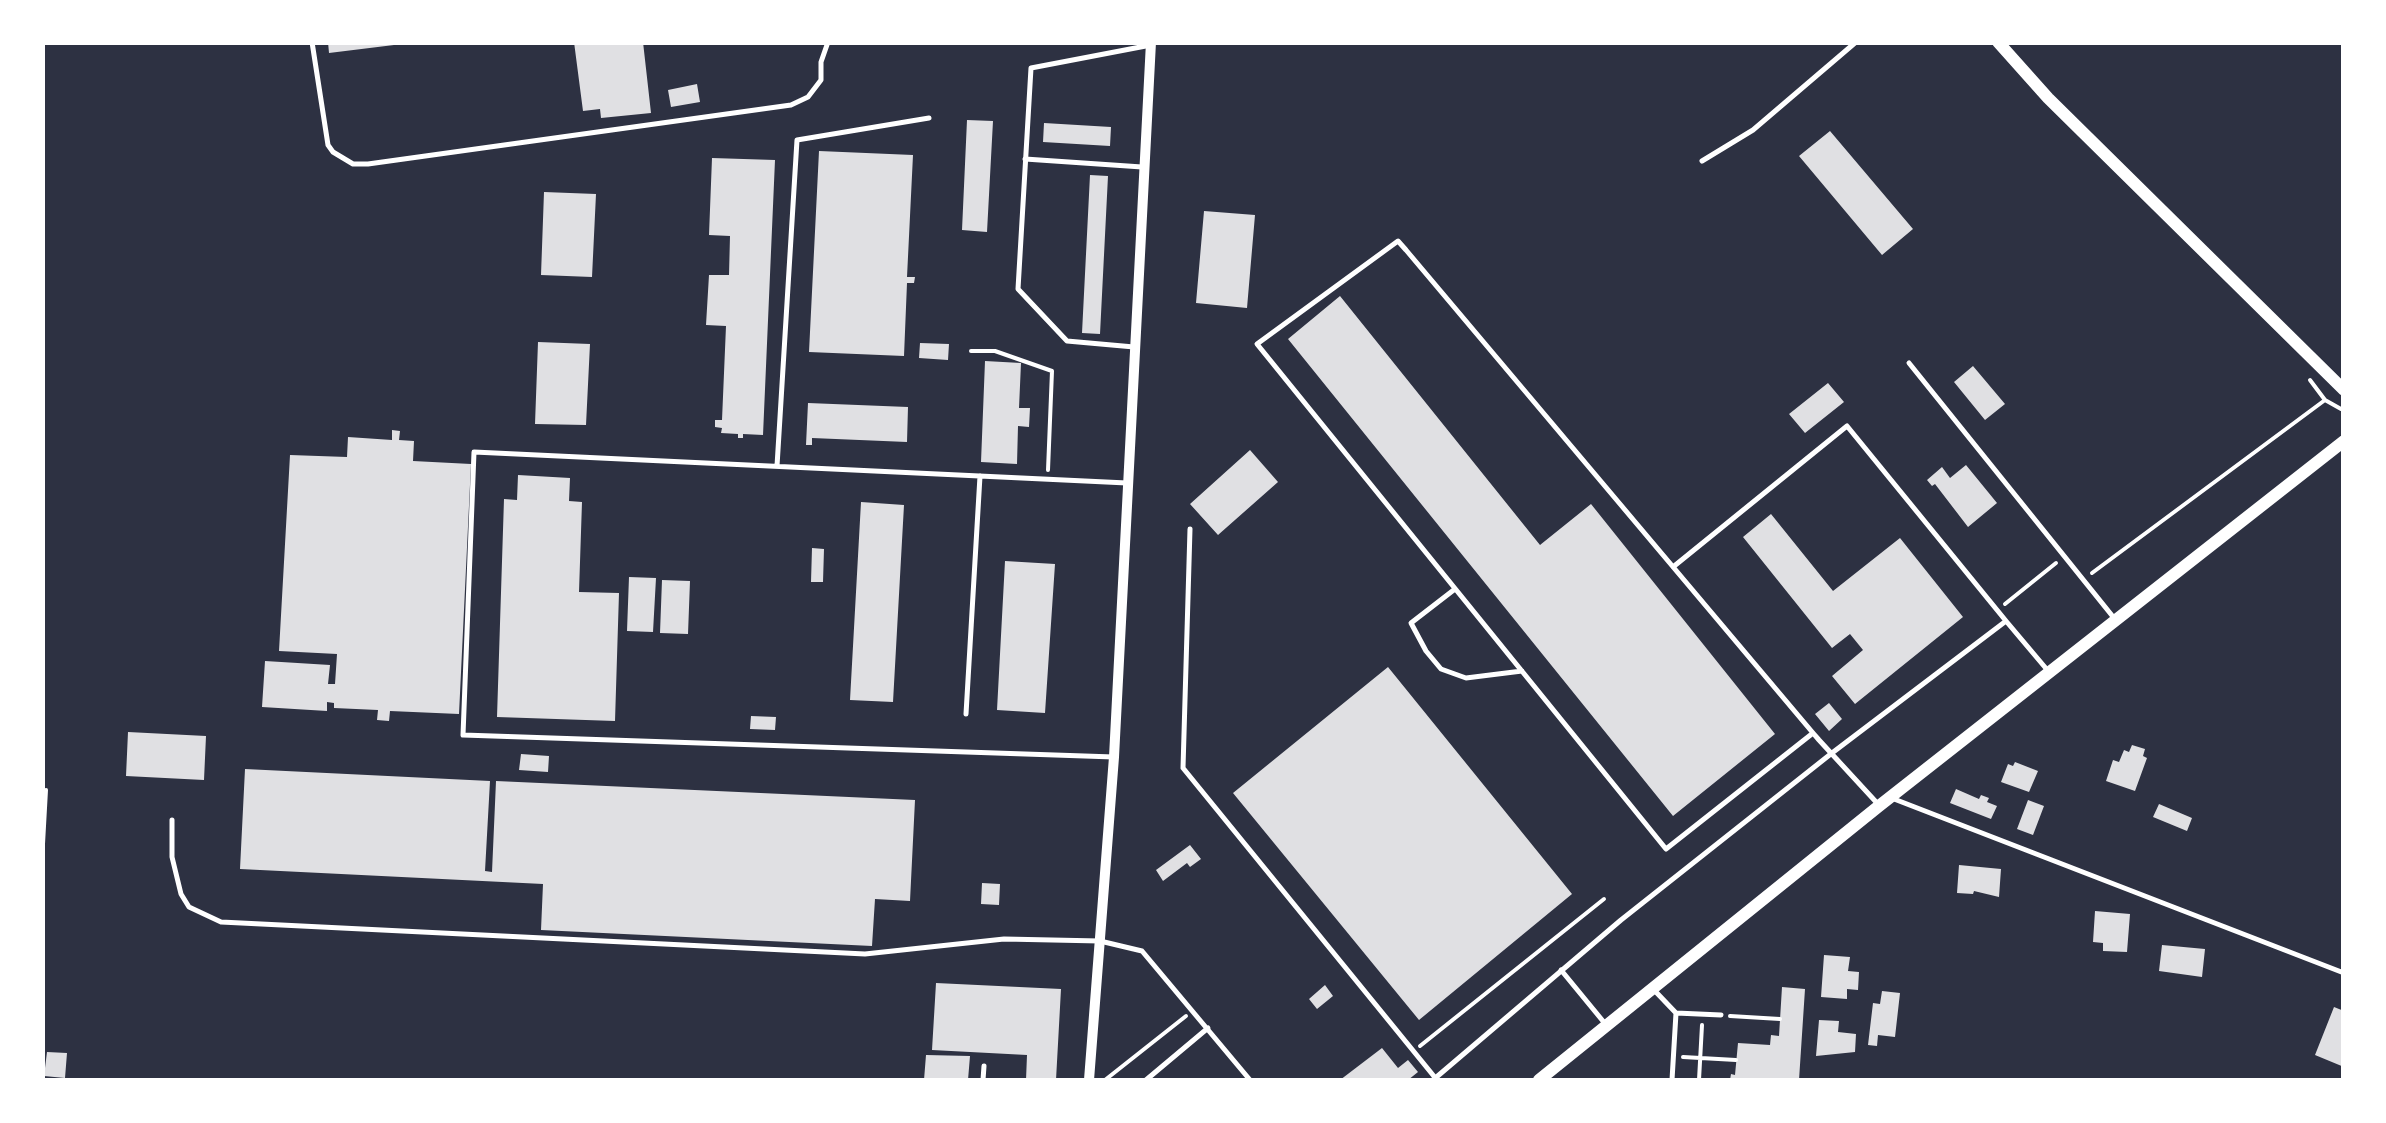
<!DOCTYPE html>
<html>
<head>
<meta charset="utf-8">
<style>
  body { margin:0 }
  #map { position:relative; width:2386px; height:1123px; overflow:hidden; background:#2d3142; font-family:Manrope,sans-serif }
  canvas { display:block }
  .frame { position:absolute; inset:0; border:45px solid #fff; pointer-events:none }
</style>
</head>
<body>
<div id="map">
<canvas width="2386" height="1123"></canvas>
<div class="frame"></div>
</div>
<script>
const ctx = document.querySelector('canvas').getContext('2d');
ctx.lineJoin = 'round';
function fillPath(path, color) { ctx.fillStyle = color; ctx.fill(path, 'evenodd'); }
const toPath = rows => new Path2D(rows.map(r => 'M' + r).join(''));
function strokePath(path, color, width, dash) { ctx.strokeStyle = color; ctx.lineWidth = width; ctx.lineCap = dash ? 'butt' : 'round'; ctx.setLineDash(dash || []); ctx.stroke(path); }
fillPath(toPath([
  [328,42,394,42,394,45,329,53],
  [574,42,643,42,651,113,601,118,600,109,583,111],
  [697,84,700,102,671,107,668,90],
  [967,120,993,121,987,232,962,230],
  [1044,123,1111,127,1110,146,1043,142],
  [1830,131,1913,229,1882,255,1799,156],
  [819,151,913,155,907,277,915,277,914,283,907,283,904,356,809,352],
  [712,158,775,160,763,435,743,434,743,438,738,438,738,434,721,433,722,428,715,427,715,420,722,420,726,326,706,325,709,275,729,275,730,236,709,235],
  [1090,175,1108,176,1100,334,1082,333],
  [544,192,596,194,592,277,541,275],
  [1204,211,1255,215,1247,308,1196,303],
  [1340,296,1540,545,1591,504,1775,734,1673,816,1288,339],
  [538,342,590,344,586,425,535,424],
  [920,343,949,344,948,360,919,358],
  [985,361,1021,363,1019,408,1030,408,1029,427,1018,426,1017,464,981,462],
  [1973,366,2005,404,1985,420,1954,382],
  [1828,383,1844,402,1805,433,1789,414],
  [808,403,908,407,907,442,812,438,812,445,806,445],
  [392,430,400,431,399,440,414,441,413,461,471,464,459,714,390,711,389,721,377,720,378,710,334,708,334,703,327,702,327,711,262,707,265,661,330,665,328,684,335,684,337,654,279,651,290,455,347,457,348,437,392,440],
  [1250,450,1278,482,1218,535,1190,504],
  [1966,465,1997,503,1968,527,1935,484,1932,486,1927,480,1942,467,1950,478],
  [518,475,570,478,569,501,582,502,579,592,619,593,615,721,497,717,504,499,517,500],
  [861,502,904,505,893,702,850,700],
  [1771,514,1833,591,1900,538,1963,617,1855,704,1832,676,1863,650,1850,634,1832,648,1743,537],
  [812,548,824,549,823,582,811,582],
  [1005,561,1055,564,1045,713,997,710],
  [629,577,656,578,653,632,627,631],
  [662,580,690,581,688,634,660,633],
  [1388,667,1572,894,1419,1020,1233,793],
  [1829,703,1842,719,1829,731,1815,714],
  [751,716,776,717,775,730,750,729],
  [128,732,206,736,204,780,126,776],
  [2132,745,2145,749,2143,756,2147,758,2135,791,2106,781,2113,760,2119,762,2124,750,2129,752],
  [521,754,549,756,548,772,519,770],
  [2015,762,2038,771,2029,792,2001,782,2008,764,2013,766],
  [245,769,490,781,485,871,492,872,496,781,915,800,910,901,875,899,872,946,541,930,543,884,240,869],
  [1956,789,1979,799,1981,795,1989,798,1987,802,1997,806,1991,819,1950,803],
  [2028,800,2044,806,2033,835,2017,829],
  [2159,804,2192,818,2187,831,2153,817],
  [1190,845,1201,859,1190,867,1187,863,1163,881,1156,870],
  [1959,865,2001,869,1999,897,1974,891,1973,894,1957,893],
  [982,883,1000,884,999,905,981,904],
  [2095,911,2130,914,2127,952,2103,951,2103,943,2093,942],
  [2162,945,2205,949,2202,977,2159,971],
  [1824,955,1850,957,1848,971,1859,972,1858,990,1847,989,1847,999,1821,997],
  [936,983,1061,989,1056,1080,1026,1080,1027,1055,932,1050],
  [1325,985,1333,996,1317,1009,1309,999],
  [1782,987,1805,989,1799,1080,1730,1080,1731,1074,1735,1075,1738,1043,1770,1045,1771,1035,1779,1036],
  [1882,991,1900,993,1895,1037,1878,1035,1877,1046,1868,1045,1873,1003,1880,1004],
  [2334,1007,2344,1011,2344,1067,2315,1055],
  [1819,1020,1839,1021,1838,1032,1856,1034,1855,1052,1816,1056],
  [1382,1048,1398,1068,1408,1060,1418,1072,1408,1080,1340,1080],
  [47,1052,67,1053,65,1078,44,1076],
  [926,1055,970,1056,968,1080,924,1080]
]), '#e0e0e3');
strokePath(toPath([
  [971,351,995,351,1052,371,1048,470],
  [2310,380,2325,400],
  [2092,573,2325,400,2341,409],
  [2005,604,2056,563],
  [42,862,46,790],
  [1730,1016,1780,1019],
  [1420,1046,1604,899],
  [1683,1057,1736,1060],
  [1105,1080,1186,1016],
  [1699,1080,1702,1025]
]), '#fff', 4);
strokePath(toPath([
  [312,42,328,145,333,152,353,164,368,164,791,105,808,97,821,80,821,62,828,42],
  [1025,159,1142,167],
  [1702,161,1753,130,1856,42],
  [1134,347,1067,341,1018,289,1031,68,1151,45],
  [1909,363,2114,618],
  [777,466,797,140,929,118],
  [1190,529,1183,768,1437,1080],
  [1455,589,1411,623,1426,651,1441,669,1466,678,1522,671],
  [2006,621,2049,672],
  [966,714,980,476],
  [1813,733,1666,849,1257,344,1398,241,1406,250,1813,733,1819,740,1877,803],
  [1114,757,463,735,474,452,1127,483],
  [1894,799,2344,973],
  [172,820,172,857,181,894,189,907,221,922,865,954,1004,939,1100,941,1142,951,1250,1080],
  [1561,970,1607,1026],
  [1655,991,1676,1013,1672,1080],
  [1676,1013,1721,1015],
  [983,1080,984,1066],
  [1146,1080,1208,1028],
  [1433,1080,1621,920,1832,753,2006,621,1847,426,1673,567]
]), '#fff', 5);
strokePath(toPath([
  [1089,1080,1114,757,1151,42]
]), '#fff', 10);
strokePath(toPath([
  [1998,42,2048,98,2344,390],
  [1539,1080,1879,806,2344,441]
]), '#fff', 12);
</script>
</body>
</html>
